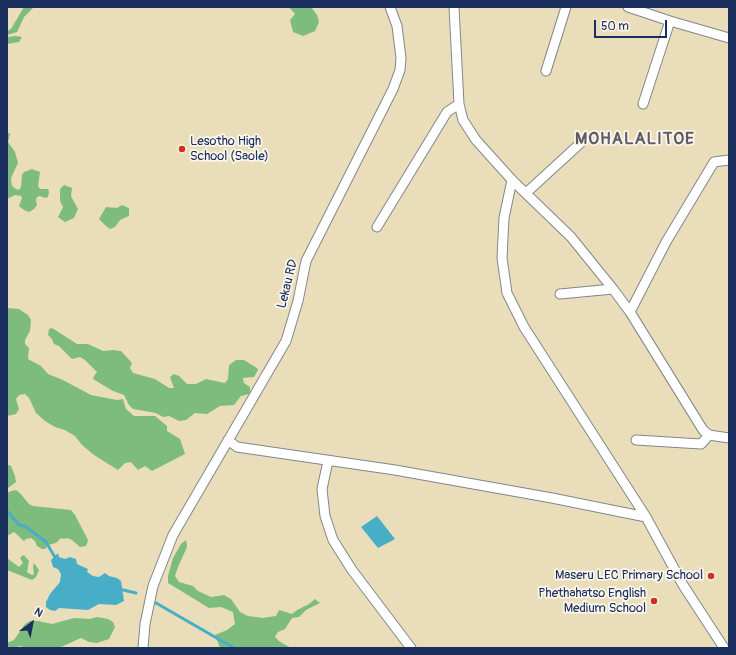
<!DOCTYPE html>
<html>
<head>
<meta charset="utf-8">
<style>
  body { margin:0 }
  #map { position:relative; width:736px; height:655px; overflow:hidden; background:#eadeba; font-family:Pangolin,sans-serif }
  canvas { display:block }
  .frame { position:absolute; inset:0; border:8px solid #1b2f5e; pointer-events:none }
  .north { position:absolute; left:12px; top:603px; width:40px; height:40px; -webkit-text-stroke:3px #fbf7ec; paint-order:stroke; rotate:32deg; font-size:11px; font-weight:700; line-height:16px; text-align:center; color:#1b2f5e }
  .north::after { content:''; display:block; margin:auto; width:14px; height:18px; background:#1b2f5e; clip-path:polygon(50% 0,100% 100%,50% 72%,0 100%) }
  .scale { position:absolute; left:594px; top:20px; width:73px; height:18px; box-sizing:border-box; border:2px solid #1b2f5e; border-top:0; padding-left:5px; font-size:12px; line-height:14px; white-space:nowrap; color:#1b2f5e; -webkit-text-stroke:3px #fbf7ec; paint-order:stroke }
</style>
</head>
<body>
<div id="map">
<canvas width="736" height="655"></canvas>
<div class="frame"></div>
<div class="north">N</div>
<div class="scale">50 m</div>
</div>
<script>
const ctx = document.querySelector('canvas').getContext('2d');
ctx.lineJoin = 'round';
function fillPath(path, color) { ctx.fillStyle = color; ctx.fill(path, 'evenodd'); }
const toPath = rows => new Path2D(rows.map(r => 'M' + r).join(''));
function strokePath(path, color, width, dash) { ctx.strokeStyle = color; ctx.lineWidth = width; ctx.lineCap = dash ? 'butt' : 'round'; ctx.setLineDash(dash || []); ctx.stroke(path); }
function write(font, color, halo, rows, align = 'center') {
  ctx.font = font + ' Pangolin,sans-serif'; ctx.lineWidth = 3.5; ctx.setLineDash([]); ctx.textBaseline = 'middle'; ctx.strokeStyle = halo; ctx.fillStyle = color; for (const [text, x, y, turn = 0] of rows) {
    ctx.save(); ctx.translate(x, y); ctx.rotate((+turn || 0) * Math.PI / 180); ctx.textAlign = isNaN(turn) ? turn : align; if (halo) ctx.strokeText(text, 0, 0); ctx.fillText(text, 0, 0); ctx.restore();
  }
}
fillPath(toPath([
  [24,7,34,7,24,17,17,32,7,35,7,31,11,29],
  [289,7,311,7,317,15,319,22,315,31,303,36,293,32,290,20,295,14],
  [16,36,22,37,19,42,7,44,7,37],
  [7,132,10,134,8,142,15,152,18,163,11,178,12,186,16,189,19,190,21,187,22,175,24,172,32,169,40,172,38,186,40,189,48,189,49,192,48,197,45,198,40,196,37,197,36,200,37,205,34,209,29,212,24,210,19,206,22,198,21,196,15,195,7,199],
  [64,185,72,188,71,196,78,209,74,218,65,222,58,217,63,207,60,201,60,189],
  [122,205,129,208,129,216,120,220,115,227,110,229,106,226,99,219,106,207,117,208],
  [8,308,19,309,28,315,31,320,30,331,25,340,25,344,29,348,28,359,41,366,48,374,63,380,91,395,117,400,123,399,126,409,134,416,155,416,167,426,167,431,180,439,185,454,152,471,145,466,138,470,131,462,125,463,118,470,94,455,82,445,75,436,65,430,55,427,45,421,36,413,29,398,25,394,19,395,16,399,19,409,16,414,7,416,7,309],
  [52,328,77,344,88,344,103,351,113,350,121,351,132,363,130,368,133,373,155,379,169,388,174,388,170,377,174,374,179,376,187,384,196,384,206,379,225,383,228,379,229,365,236,360,244,360,257,368,258,370,254,377,243,378,244,383,250,387,250,392,249,394,241,396,234,405,220,406,207,414,195,413,186,420,179,421,169,416,163,417,156,413,133,409,129,405,124,395,113,391,93,379,94,376,97,372,85,360,80,357,72,359,59,346,54,344,52,339,48,335,49,329],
  [7,464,11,466,15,476,16,482,8,488],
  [16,490,20,493,29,504,33,506,71,510,75,515,87,538,88,541,86,546,80,547,72,540,67,538,64,539,61,538,56,543,48,545,45,549,42,549,37,546,35,541,31,538,26,539,24,541,14,532,9,535,7,535,7,493,11,491],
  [186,540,187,547,178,567,175,576,179,582,193,586,198,591,211,597,224,595,231,599,240,612,248,616,263,618,269,617,276,616,279,610,292,614,297,610,309,604,315,599,320,603,306,610,299,617,292,618,285,629,278,632,275,637,279,641,291,648,220,648,215,635,227,630,235,624,233,612,221,607,209,608,168,583,168,576,173,558,181,544],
  [24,555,29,561,27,572,32,575,34,574,33,566,34,563,39,570,36,577,32,580,7,570,7,558,19,567,23,563,20,558,22,556],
  [97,617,108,619,113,622,115,627,109,639,97,643,89,642,81,638,61,647,53,648,25,648,21,646,13,648,7,647,7,643,14,640,25,624,30,621,38,621,52,624,74,618,90,619]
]), '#7dbc7d');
fillPath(toPath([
  [377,516,395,539,378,548,361,527],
  [58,553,59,557,65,559,70,557,76,559,77,564,88,569,87,572,93,576,99,577,105,573,109,576,117,578,121,581,124,601,116,605,99,604,88,610,59,608,55,611,50,610,46,607,46,602,50,594,60,582,61,574,58,569,53,567,51,560]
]), '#48aec7');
strokePath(toPath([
  [7,511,19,525,25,526,46,542,56,559],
  [119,589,136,593],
  [156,603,234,648]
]), '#48aec7', 3);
const street = toPath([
  [454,7,459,104,463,120,476,140,512,180,571,237,613,289,630,312,703,430,709,435,729,438],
  [628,7,670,21,729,38],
  [546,71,566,7],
  [643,104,670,21],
  [512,180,504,218,502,258,507,293,524,327,646,517,683,585,724,648],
  [526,193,585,139],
  [377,227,447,112,459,104],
  [560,294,613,289],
  [630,312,666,242,714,162,729,160],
  [228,440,237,447,395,470,552,498,646,517],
  [636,440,701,444,709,435],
  [328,461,322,489,325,516,333,540,352,570,411,648],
  [143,648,145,624,153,586,173,535,286,341,298,301,306,261,393,89,400,70,401,58,397,26,390,7]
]);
strokePath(street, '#82868c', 11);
strokePath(street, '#fff', 9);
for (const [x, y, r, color] of [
  [182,149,4,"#c8321e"],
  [711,576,4,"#c8321e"],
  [654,601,4,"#c8321e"]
]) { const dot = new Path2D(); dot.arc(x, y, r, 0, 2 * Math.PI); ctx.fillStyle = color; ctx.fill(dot); strokePath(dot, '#fbf7ec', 1.5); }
write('13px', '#1b2f5e', '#fbf7ec', [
  ["Lesotho High",190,142,"left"],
  ["School (Saole)",190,157,"left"],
  ["Maseru LEC Primary School",703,576],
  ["Phethahatso English",646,594],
  ["Medium School",646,609]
], 'right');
write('13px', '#1b2f5e', '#fbf7ec', [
  ["Lekau RD",288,284,-76]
]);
ctx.letterSpacing = '1px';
write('bold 17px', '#635b63', '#fbf7ec', [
  ["MOHALALITOE",635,140]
]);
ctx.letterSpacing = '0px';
</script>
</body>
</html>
